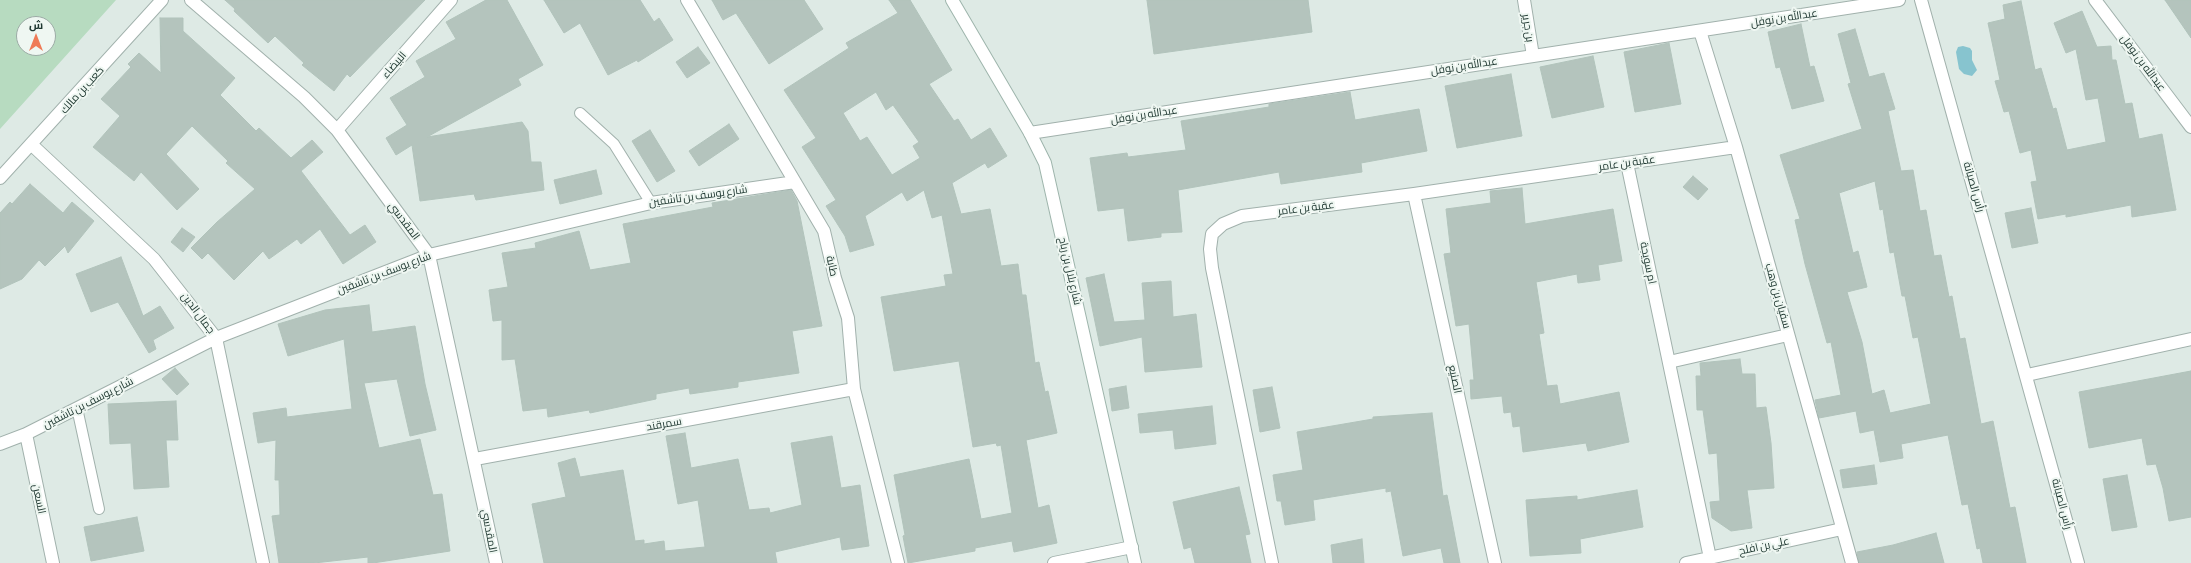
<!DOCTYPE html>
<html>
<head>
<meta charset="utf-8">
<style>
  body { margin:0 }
  #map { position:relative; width:2191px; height:563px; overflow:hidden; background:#deeae5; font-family:"Asap Condensed",Cairo,sans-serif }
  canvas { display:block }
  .north { position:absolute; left:16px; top:16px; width:40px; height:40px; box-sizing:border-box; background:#eff7f2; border:1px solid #9caba5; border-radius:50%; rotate:0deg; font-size:11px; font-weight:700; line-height:16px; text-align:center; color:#203932 }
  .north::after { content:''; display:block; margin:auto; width:14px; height:18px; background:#ef7b57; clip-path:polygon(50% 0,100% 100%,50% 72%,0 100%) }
</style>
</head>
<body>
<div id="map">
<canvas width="2191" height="563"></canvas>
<div class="north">ش</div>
</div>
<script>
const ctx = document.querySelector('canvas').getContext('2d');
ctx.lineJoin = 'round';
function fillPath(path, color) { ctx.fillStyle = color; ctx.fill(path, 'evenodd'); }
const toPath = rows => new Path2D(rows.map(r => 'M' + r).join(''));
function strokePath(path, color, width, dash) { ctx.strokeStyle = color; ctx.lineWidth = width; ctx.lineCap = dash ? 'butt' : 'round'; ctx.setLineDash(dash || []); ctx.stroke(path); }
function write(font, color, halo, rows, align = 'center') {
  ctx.font = font + ' "Asap Condensed",Cairo,sans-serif'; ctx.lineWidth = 4; ctx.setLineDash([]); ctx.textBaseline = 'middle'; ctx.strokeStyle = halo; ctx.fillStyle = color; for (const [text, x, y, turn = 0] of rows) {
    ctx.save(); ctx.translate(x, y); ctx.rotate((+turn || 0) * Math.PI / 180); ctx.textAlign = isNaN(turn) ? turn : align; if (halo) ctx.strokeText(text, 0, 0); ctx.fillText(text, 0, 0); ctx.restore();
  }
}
fillPath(toPath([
  [0,0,116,0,0,129],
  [24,24,48,24,48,48,24,48]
]), '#b7dbc0');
fillPath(toPath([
  [1963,46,1970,48,1972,51,1972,60,1977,70,1972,76,1964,74,1959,69,1956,52,1958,47]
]), '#87c4cf');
const building = toPath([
  [225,0,425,0,350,77,347,74,334,91,302,65,304,63,275,36,268,43,234,11,235,9,225,0],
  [486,0,507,0,543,65,518,79,521,85,427,137,522,122,528,131,531,162,541,162,544,190,476,200,474,194,420,201,412,145,396,155,386,138,407,125,390,98,425,77,416,61,456,39,446,22,486,0],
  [544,0,640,0,654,22,659,18,673,40,638,62,637,60,608,75,580,23,564,33,544,0],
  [712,0,804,0,823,29,769,64,736,13,723,20,712,0],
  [889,0,910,0,952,70,929,84,954,121,958,119,971,140,990,128,1007,156,988,168,985,163,952,183,961,214,990,209,1001,266,1018,264,1022,295,1026,295,1035,363,1039,362,1045,392,1048,391,1057,433,1026,440,1038,508,1049,505,1057,543,1014,552,1012,541,975,548,975,551,908,563,903,536,905,535,894,475,969,459,981,519,1012,513,1001,445,997,446,996,443,973,447,959,361,894,371,881,297,946,286,944,275,953,274,942,215,932,218,924,190,907,201,902,192,865,216,874,245,850,252,845,236,826,206,836,200,802,147,816,138,784,90,849,48,846,43,898,13,889,0],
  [876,92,886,110,893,105,919,142,913,146,920,158,892,175,867,137,860,141,843,113,876,92],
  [1147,0,1308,0,1312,32,1154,54,1147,0],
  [2165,0,2191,0,2191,38,2165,0],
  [2021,1,2035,70,2041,68,2053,109,2056,108,2067,150,2106,142,2098,98,2086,100,2076,49,2066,53,2054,23,2082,11,2097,47,2111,46,2112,60,2116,60,2125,104,2132,103,2139,139,2162,134,2176,210,2132,217,2131,205,2066,217,2066,214,2038,219,2031,182,2037,181,2031,150,2020,153,2009,111,2004,112,1995,81,2000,80,1988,23,2005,19,2003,5,2021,1],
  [160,18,183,18,183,31,235,78,220,95,256,131,259,128,291,158,312,140,323,152,301,171,350,235,365,225,376,242,343,264,320,229,301,244,297,239,269,259,263,251,234,280,208,253,202,259,191,248,217,222,255,189,226,163,228,161,192,126,166,154,199,189,177,210,141,172,134,181,93,147,120,116,101,99,131,67,128,64,139,53,161,73,160,18],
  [1801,24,1810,67,1814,66,1824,101,1792,109,1780,67,1776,68,1768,32,1801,24],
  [1855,29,1869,77,1884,73,1895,109,1888,111,1901,171,1913,170,1920,211,1926,210,1934,256,1941,255,1949,297,1952,296,1960,339,1965,338,1981,424,1993,421,2010,508,2015,507,2026,563,1983,563,1980,548,1977,549,1968,504,1962,505,1948,435,1901,444,1903,458,1880,462,1874,430,1860,433,1856,411,1819,418,1815,400,1841,395,1831,342,1827,343,1805,264,1795,220,1800,219,1780,155,1862,129,1848,84,1851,83,1838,34,1855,29],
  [1875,181,1880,210,1883,209,1890,253,1894,252,1902,296,1905,296,1913,338,1918,337,1931,404,1890,413,1884,390,1872,394,1862,342,1847,292,1867,287,1858,251,1853,253,1839,193,1875,181],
  [1669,43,1681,104,1635,112,1624,52,1669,43],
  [698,47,710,63,687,78,676,62,698,47],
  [1593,56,1604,107,1552,118,1540,67,1593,56],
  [1511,74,1522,136,1457,148,1445,86,1511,74],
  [1350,92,1355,120,1419,109,1427,151,1361,163,1362,172,1281,184,1279,172,1178,190,1182,232,1161,233,1161,237,1128,241,1124,208,1098,211,1090,158,1127,153,1128,157,1186,150,1181,121,1269,107,1269,104,1350,92],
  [729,124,739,139,699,166,689,151,729,124],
  [650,130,675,171,657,182,632,141,650,130],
  [596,170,602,194,560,204,554,180,596,170],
  [1693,176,1708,189,1698,200,1683,187,1693,176],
  [30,184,63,213,72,202,94,221,68,253,65,246,45,266,39,260,22,279,0,289,0,213,10,202,12,204,30,184],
  [1522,188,1525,224,1613,209,1622,261,1598,265,1600,280,1578,283,1577,274,1536,282,1544,333,1539,334,1547,386,1557,385,1560,404,1619,392,1629,442,1588,451,1586,443,1523,452,1520,426,1513,427,1511,412,1504,413,1502,396,1471,399,1470,380,1474,380,1469,324,1456,326,1444,254,1451,253,1446,209,1491,203,1490,191,1522,188],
  [791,190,797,201,822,326,792,331,799,373,738,382,738,387,690,394,689,388,656,394,656,399,590,413,589,410,548,417,547,408,523,411,515,359,502,360,502,320,493,321,489,290,508,287,502,253,536,248,535,243,579,231,590,270,631,263,623,224,713,207,712,203,791,190],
  [2031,208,2038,243,2012,248,2005,213,2031,208],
  [182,228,195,237,183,252,171,242,182,228],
  [121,257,143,316,160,306,174,328,153,340,156,349,149,353,118,302,91,312,76,274,121,257],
  [1104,274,1114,322,1145,320,1142,283,1171,281,1173,317,1196,314,1202,367,1145,372,1142,337,1100,346,1086,278,1104,274],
  [369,305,372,332,415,326,425,384,436,430,410,436,397,379,364,383,379,448,420,439,433,495,442,494,450,551,373,563,368,563,368,557,314,563,279,563,272,516,280,515,279,480,275,480,276,440,258,443,253,413,286,408,287,417,352,409,344,339,288,356,278,324,325,310,369,305],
  [1740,359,1742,374,1755,374,1756,408,1766,407,1771,443,1774,488,1747,490,1752,528,1731,531,1712,518,1710,502,1720,501,1717,453,1709,454,1703,410,1697,410,1696,376,1701,376,1700,363,1740,359],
  [175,368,189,384,177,395,162,379,175,368],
  [2191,371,2191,517,2169,521,2163,488,2156,464,2147,465,2142,438,2089,448,2079,392,2191,371],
  [1126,386,1129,408,1112,411,1109,389,1126,386],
  [1272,387,1280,428,1260,432,1253,390,1272,387],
  [176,401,178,440,166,440,169,487,134,489,131,443,110,444,108,404,176,401],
  [1212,406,1216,444,1175,449,1173,430,1140,433,1138,414,1212,406],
  [1432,413,1443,496,1447,495,1460,563,1444,563,1441,548,1403,556,1391,491,1386,492,1386,488,1313,500,1315,520,1285,525,1281,501,1277,501,1273,475,1303,470,1297,432,1373,419,1373,417,1432,413],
  [685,433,691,468,738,459,749,510,769,508,770,513,802,505,791,443,832,436,841,488,860,485,869,546,842,550,840,537,775,552,777,563,544,563,532,504,566,497,558,463,575,458,580,477,623,470,635,541,644,540,644,544,664,541,665,551,705,547,698,500,678,504,666,436,685,433],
  [1874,465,1877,484,1843,488,1840,470,1874,465],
  [2127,475,2137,527,2112,531,2103,479,2127,475],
  [1239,487,1250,534,1245,535,1251,563,1195,563,1191,547,1184,549,1173,502,1239,487],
  [1637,490,1643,527,1580,539,1581,553,1530,556,1526,500,1577,496,1577,500,1637,490],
  [137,517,144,551,91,561,84,527,137,517],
  [1936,533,1944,563,1859,563,1857,552,1893,545,1936,533],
  [1362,539,1364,563,1333,563,1331,545,1362,539]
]);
fillPath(building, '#b4c4bd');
strokePath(building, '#b1c3bb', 1);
const lane = toPath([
  [580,113,614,144,651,203],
  [77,408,99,509]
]);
const street = toPath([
  [191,0,304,97,337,130,429,255,496,563],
  [687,0,824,231,835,278,848,318,854,389,898,563],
  [1524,0,1533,56],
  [1921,0,2078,563],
  [2095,0,2191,127],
  [1700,31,1736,147,1852,563],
  [337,130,451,0],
  [1030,133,1899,0],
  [32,145,154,259,216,338,263,563],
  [1627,163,1710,558],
  [0,178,162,0],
  [1414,194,1495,563],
  [1669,362,1788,335],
  [2027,375,2191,339],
  [26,434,53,563],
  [0,444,26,434,216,338,429,255,651,203,795,182],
  [475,459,854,389],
  [1054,563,1132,547],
  [1272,563,1212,268,1210,249,1212,234,1223,224,1242,216,1414,194,1736,147],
  [1686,563,1842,529]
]);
const secondary = toPath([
  [952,0,1030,133,1045,163,1135,563]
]);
strokePath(lane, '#a1b1ac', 12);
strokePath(street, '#a1b1ac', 14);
strokePath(secondary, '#9eb5ac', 14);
strokePath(lane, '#fff', 10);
strokePath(street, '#fff', 12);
strokePath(secondary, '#fff', 12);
write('11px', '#203932', '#eff7f2', [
  ["عبدالله بن نوفل",1784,18,-9],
  ["بن جرير",1528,28,81],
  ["عبدالله بن نوفل",2143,63,53],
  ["البيضاء",394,65,-49],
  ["عبدالله بن نوفل",1464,66,-9],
  ["كعب بن مالك",82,90,-48],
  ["عبدالله بن نوفل",1144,115,-9],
  ["عقبة بن عامر",1627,163,-8],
  ["رأس الصبانة",1974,187,74],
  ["شارع يوسف بن تاشفين",698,196,-8],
  ["عقبة بن عامر",1306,208,-7],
  ["المقدسي",404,221,53],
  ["ام سويجة",1648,263,78],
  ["طابة",832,266,77],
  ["شارع بلال بن رباح",1070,271,77],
  ["شارع يوسف بن تاشفين",384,273,-21],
  ["سفيان بن وهب",1778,296,74],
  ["جمال الدين",198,313,53],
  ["الصنيع",1455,379,78],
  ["شارع يوسف بن تاشفين",88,403,-27],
  ["سمرقند",664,424,-10],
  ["السعن",39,499,78],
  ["رأس الصبانة",2062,504,75],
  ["المقدسي",489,531,79],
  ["علي بن افلح",1764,546,-12]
]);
</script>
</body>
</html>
